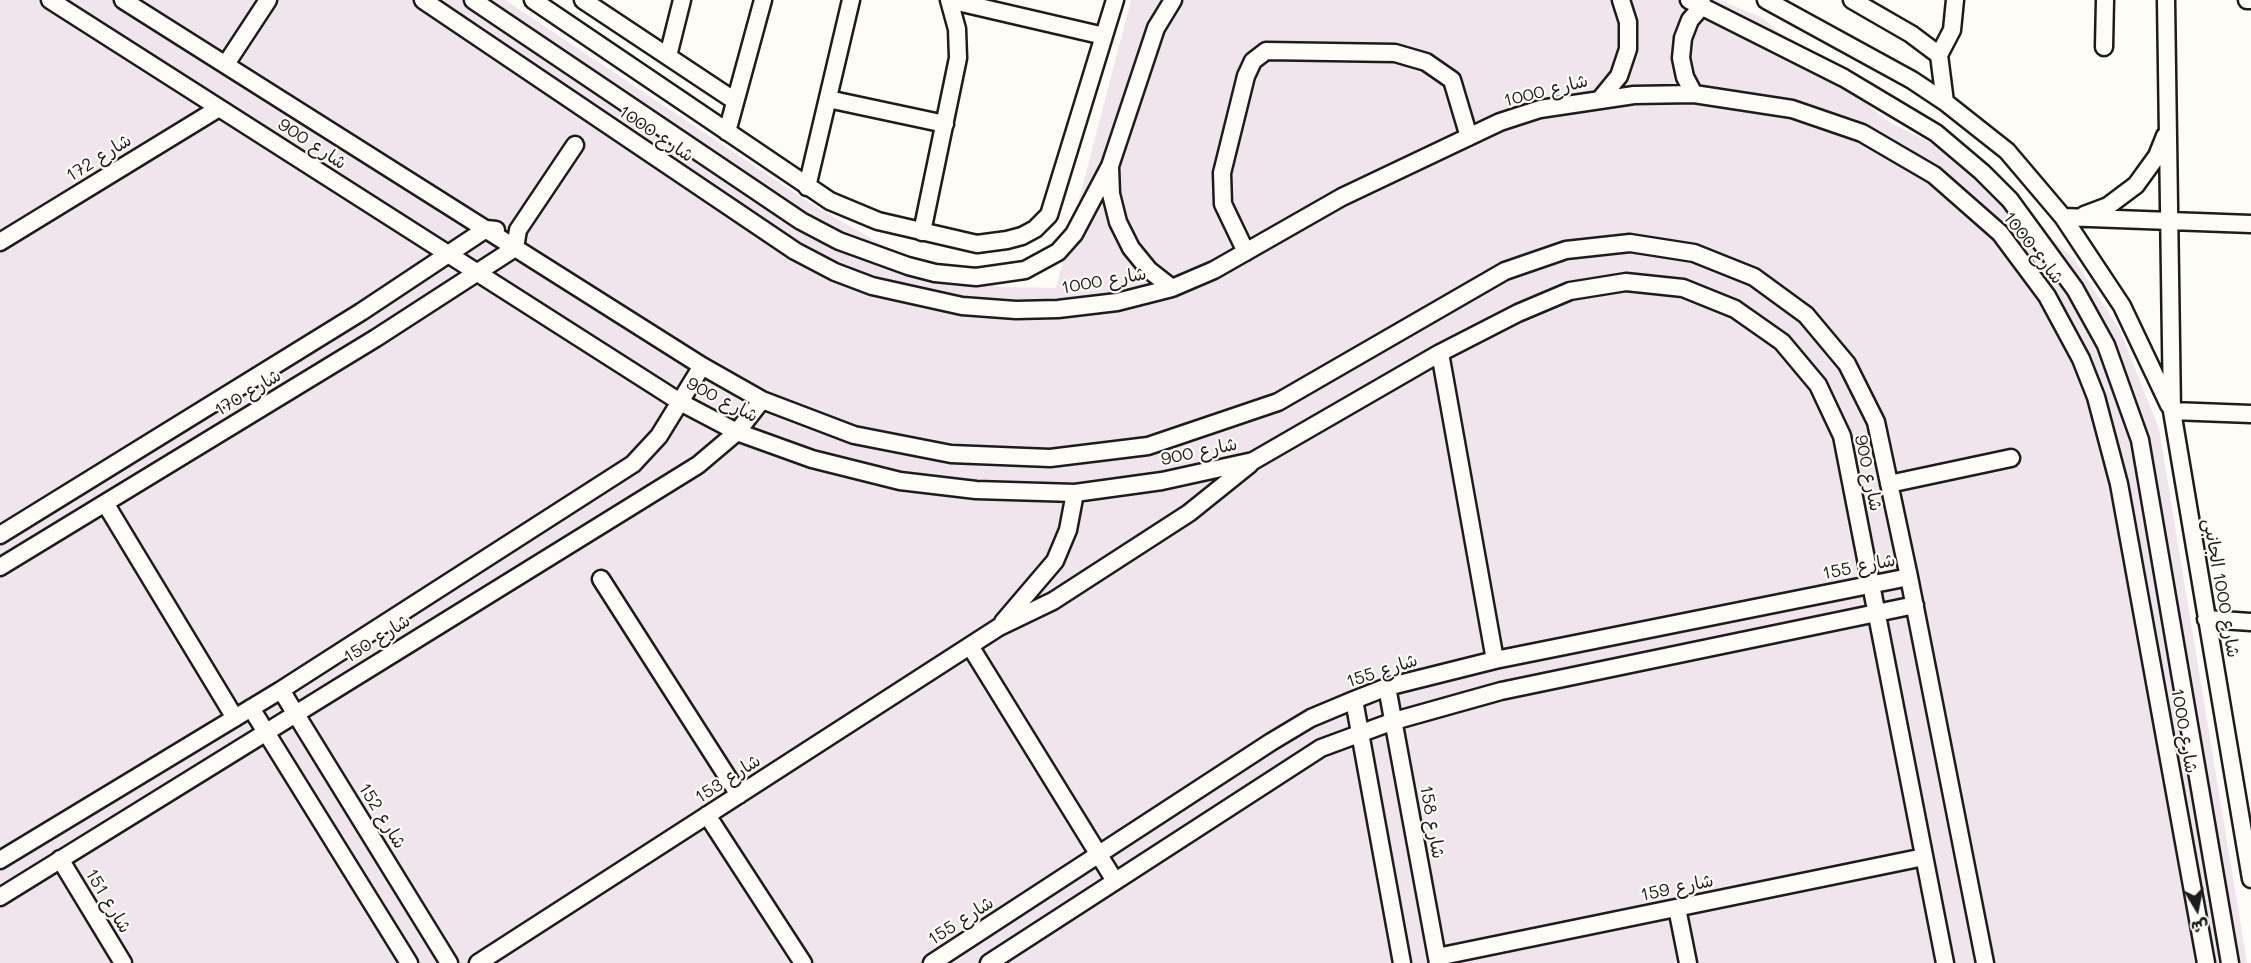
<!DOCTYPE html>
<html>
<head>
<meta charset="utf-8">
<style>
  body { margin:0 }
  #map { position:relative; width:2251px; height:963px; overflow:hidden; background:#fdfcf7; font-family:Mali,"Playpen Sans Arabic",sans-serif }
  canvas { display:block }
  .north { position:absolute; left:2167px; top:879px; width:60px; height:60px; -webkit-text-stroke:4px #fdfcf7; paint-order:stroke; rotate:170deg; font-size:16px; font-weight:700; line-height:24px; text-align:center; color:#1c1c1c }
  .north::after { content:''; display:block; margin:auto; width:21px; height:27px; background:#1c1c1c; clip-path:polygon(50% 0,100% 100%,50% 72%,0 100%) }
</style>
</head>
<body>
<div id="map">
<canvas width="2251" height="963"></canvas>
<div class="north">ش</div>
</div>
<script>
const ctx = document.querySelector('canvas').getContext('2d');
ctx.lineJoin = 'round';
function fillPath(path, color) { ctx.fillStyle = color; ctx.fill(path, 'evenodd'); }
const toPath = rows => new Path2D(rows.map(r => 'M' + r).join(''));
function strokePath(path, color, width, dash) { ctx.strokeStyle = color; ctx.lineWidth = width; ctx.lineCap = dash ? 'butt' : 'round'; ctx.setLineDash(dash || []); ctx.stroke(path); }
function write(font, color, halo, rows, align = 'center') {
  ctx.font = font + ' Mali,"Playpen Sans Arabic",sans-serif'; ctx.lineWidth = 4.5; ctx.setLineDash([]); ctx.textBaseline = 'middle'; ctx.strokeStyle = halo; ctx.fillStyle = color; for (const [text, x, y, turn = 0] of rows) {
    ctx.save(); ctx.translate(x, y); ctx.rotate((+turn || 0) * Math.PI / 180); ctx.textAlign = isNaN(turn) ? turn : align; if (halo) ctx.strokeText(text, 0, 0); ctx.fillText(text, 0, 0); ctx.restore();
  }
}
fillPath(toPath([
  [0,0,505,0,813,205,907,259,1000,287,1056,288,1131,0,1719,0,1761,17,1889,122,1976,166,2074,259,2120,330,2159,429,2247,963,0,963]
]), '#f0e5ed');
const minor = toPath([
  [50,0,680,402,737,432,812,459,900,481,976,490,1075,493,1162,481,1253,461,1440,353,1518,313,1570,291,1626,282,1683,288,1735,309,1782,342,1818,385,1842,436,1945,963],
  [123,0,702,366,762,400,854,435,951,454,1050,458,1148,446,1278,402,1505,271,1566,250,1630,243,1694,253,1754,277,1806,315,1847,364,1876,422,1909,577,1985,963],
  [423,0,795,251,835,272,872,286,962,306,1016,310,1058,309,1117,302,1172,288,1214,270,1342,197,1500,122,1540,109,1634,95,1694,94,1792,109,1862,133,1934,175,2000,233,2047,296,2081,359,2096,397,2119,484,2206,963],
  [473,0,801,221,839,241,908,266,935,273,976,277,1025,270,1058,252,1074,234,1110,166,1156,28,1173,0],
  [533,0,830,201,878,221,977,244,1007,240,1022,236,1035,229,1049,215,1115,0],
  [583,0,735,101],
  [949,0,1104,36],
  [1689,0,1844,78,1936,133,1982,172,2010,200,2075,289,2106,345,2140,440,2230,963],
  [1766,0,1912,80,1945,102],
  [1852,0,1911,34,1939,55],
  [1955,0,1952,30,1939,55,1945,102,2007,151,2063,217,2122,306,2169,405],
  [2166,0,2172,411,2251,879],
  [2247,0,2251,0],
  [2104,47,2105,0],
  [668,56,682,0],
  [226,64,268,0],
  [1694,94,1685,77,1681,58,1683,38,1690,20,1703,5],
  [1601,98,1619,76,1628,49,1628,22,1621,0],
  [828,99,945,124],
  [727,132,763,0],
  [1110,167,1111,194,1118,222,1131,248,1149,270,1172,288],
  [807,187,851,0],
  [2084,215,2108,206,2136,185,2157,156,2165,136],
  [2063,217,2251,224],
  [922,232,958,58,957,29,949,0],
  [0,242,219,108],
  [1246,252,1223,204,1222,173,1246,76,1253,61,1266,51,1395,53,1426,62,1452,80,1469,137],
  [1440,353,1495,660],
  [2172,411,2251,414],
  [1889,484,2011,458],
  [105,503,235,718],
  [0,535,361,312,486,229,496,230],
  [0,567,376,338,515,248,518,230,575,145],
  [601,579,739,795],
  [2206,619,2251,622],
  [1003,622,1055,561,1068,530,1075,493],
  [970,646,1115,881],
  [1387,687,1438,963],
  [281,690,449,963],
  [1354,700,1402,963],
  [251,708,409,963],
  [707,815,803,963],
  [60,859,123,963],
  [0,860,281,690,633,464,659,436,702,366],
  [0,897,698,465,737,432,762,400],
  [1677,908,1688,963],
  [1437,957,1924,857],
  [478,963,999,627,1053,601,1189,513,1250,464],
  [932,963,1271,742,1311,718,1354,700,1387,687,1495,660,1909,577],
  [989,963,1321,748,1394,721,1501,691,1915,605]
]);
strokePath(minor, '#1c1c1c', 21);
strokePath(minor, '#fdfcf7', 16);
write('18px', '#1c1c1c', '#fdfcf7', [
  ["شارع 1000",1546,91,-14],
  ["شارع 1000",656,134,34],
  ["شارع 900",312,144,33],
  ["شارع 172",99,158,-32],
  ["شارع 1000",2033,248,52],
  ["شارع 1000",1104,281,-10],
  ["شارع 170",248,393,-31],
  ["شارع 900",722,400,27],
  ["شارع 900",1199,452,-12],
  ["شارع 900",1868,473,78],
  ["شارع 155",1859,567,-11],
  ["شارع 1000 الجانبى",2221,588,80],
  ["شارع 150",377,639,-32],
  ["شارع 155",1382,671,-18],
  ["شارع 1000",2184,731,80],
  ["شارع 153",728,779,-33],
  ["شارع 152",382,816,58],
  ["شارع 158",1432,822,80],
  ["شارع 159",1677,888,-12],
  ["شارع 151",108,901,59],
  ["شارع 155",961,921,-33]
]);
</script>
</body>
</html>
